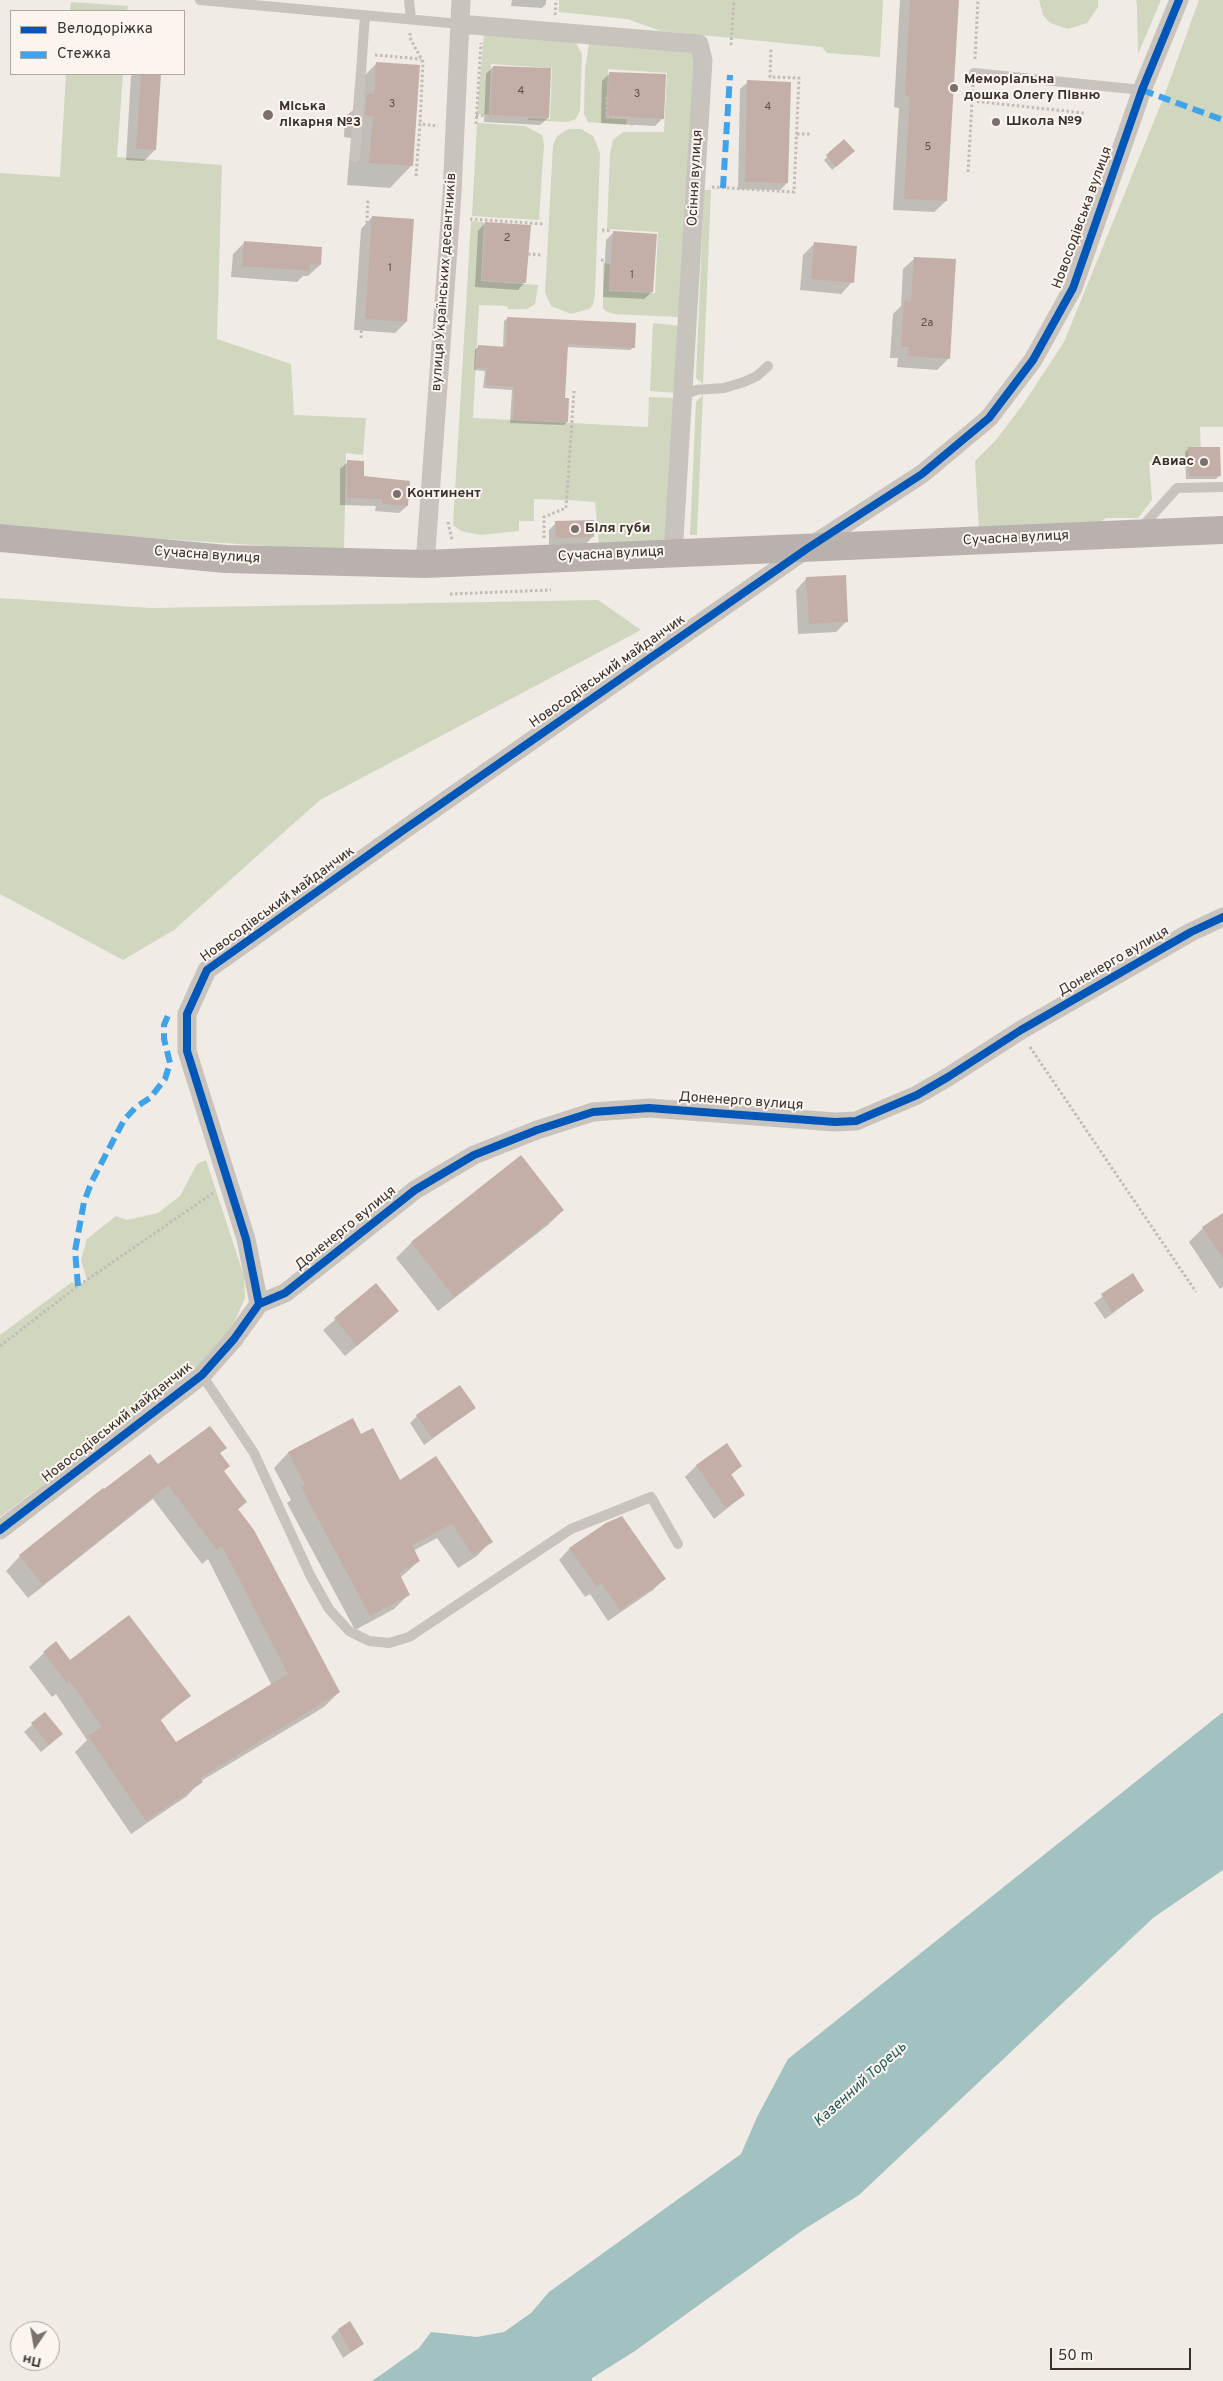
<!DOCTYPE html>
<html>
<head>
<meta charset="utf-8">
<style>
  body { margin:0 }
  #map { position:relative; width:1223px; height:2381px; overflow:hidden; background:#f0ebe5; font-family:Overpass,sans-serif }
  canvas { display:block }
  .legend { position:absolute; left:10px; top:10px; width:175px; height:65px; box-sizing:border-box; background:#fbf5ee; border:1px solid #aea6a0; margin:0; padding:6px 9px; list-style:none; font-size:15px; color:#3b302b }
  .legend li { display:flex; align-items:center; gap:10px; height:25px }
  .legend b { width:25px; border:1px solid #aea6a0 }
  .north { position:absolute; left:10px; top:2321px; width:50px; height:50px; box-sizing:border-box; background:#fbf5ee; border:1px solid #aea6a0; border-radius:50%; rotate:192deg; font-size:14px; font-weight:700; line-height:20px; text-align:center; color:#3b302b }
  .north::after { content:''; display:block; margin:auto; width:18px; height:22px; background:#7a716c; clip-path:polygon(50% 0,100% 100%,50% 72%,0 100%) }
  .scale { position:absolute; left:1050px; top:2348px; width:141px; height:22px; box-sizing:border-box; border:2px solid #3b302b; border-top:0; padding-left:6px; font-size:15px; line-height:18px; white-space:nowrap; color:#3b302b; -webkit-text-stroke:4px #fbf5ee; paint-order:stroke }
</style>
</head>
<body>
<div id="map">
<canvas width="1223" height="2381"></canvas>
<ul class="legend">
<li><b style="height:6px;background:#0057b8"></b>Велодоріжка</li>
<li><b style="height:6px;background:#3fa3eb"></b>Стежка</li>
</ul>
<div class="north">Пн</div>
<div class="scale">50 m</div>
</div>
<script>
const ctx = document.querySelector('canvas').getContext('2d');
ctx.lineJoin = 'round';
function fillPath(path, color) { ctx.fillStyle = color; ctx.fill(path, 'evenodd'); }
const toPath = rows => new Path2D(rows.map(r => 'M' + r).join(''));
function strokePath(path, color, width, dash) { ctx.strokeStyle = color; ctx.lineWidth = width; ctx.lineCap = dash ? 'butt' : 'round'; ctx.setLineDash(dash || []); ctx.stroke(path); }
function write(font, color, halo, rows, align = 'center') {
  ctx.font = font + ' Overpass,sans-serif'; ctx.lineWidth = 4; ctx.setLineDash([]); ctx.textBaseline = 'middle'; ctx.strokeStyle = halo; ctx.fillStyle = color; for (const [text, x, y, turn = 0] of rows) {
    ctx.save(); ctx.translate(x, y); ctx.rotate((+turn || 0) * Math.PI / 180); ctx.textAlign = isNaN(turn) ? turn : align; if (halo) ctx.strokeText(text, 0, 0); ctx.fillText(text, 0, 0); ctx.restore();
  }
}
fillPath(toPath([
  [559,0,883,0,880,57,827,53,822,47,661,31,627,19,559,12],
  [1039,0,1098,0,1098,7,1087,23,1068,29,1050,23,1043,15],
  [1136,0,1161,0,1138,54,1137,6],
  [1199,0,1223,0,1223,427,1200,427,1201,457,1149,462,1152,500,1138,518,1106,518,1088,530,979,532,975,461,996,440,1024,403,1064,342,1163,99],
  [71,2,128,6,127,11,70,11],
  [484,33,575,41,582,54,580,110,576,119,567,122,528,120,528,118,550,119,552,68,491,64,489,115,477,114],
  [589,44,692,48,695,58,680,316,677,317,614,314,605,311,603,308,603,263,610,264,609,291,655,293,658,232,607,229,610,154,613,140,623,132,664,132,667,73,608,69,606,118,627,119,626,125,588,122,584,114,585,69],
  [66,74,123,74,117,157,222,165,217,339,291,364,294,415,366,418,363,455,346,453,344,551,164,539,0,524,0,173,60,177],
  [477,123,525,126,542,135,544,144,539,220,472,216],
  [568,129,581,129,593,136,600,153,595,294,593,305,589,309,571,314,551,306,545,292,553,145,557,136],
  [704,190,711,190,703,384,696,378],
  [471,221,484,222,481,281,538,285,535,304,527,309,508,309,507,306,479,305,473,418,648,427,649,397,675,398,665,539,656,541,599,543,595,502,567,500,534,499,534,521,519,521,519,531,480,535,461,531,453,525],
  [653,323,681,326,677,393,650,391],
  [703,395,697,535,690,535,696,402],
  [0,598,150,608,598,600,641,630,320,800,174,930,123,960,0,894],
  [206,1160,244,1276,245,1298,228,1336,196,1369,0,1517,0,1335,72,1282,78,1286,87,1280,81,1260,87,1239,116,1216,127,1220,158,1213,180,1196,197,1164]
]), '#d1d6bf');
fillPath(toPath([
  [1223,1712,1223,1870,1153,1918,859,2195,803,2230,635,2351,592,2378,592,2381,372,2381,419,2348,431,2332,477,2337,504,2332,531,2313,549,2292,741,2154,757,2117,788,2059]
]), '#a1c2c1');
fillPath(toPath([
  [512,0,546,0,546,4,542,8,511,6],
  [900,0,958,0,946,201,934,212,893,210,899,108,894,107],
  [377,63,412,165,390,188,347,185,351,138,344,137,345,117,353,110,355,85],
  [493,67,548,118,540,125,484,122,486,74],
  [610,73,663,118,655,126,601,123,602,81],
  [133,74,160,74,155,150,144,161,126,160,131,76],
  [748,82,787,183,780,190,738,189,740,89],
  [844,141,853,151,832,170,824,160],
  [372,217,406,322,395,333,354,330,361,229],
  [485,223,525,282,518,290,475,287,478,231],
  [614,232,652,292,644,299,603,297,606,240],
  [245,242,320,265,308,276,303,276,297,282,231,277,233,254],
  [815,243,852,282,841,294,800,290,803,255],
  [915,258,949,358,937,370,897,367,898,358,890,358,893,314,901,306,903,269],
  [508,318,634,347,630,350,566,347,564,399,567,422,564,425,510,423,512,390,483,388,485,371,474,370,475,350,478,347,503,348,504,321],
  [1188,449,1220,475,1216,479,1186,479,1185,452],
  [348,462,363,478,407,506,399,513,375,511,376,506,340,505,340,469],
  [556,523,593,536,586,544,549,545,549,530],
  [807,578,847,621,836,632,798,634,796,590],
  [521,1157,563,1210,548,1225,438,1311,396,1258,411,1243],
  [1223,1215,1223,1287,1220,1289,1189,1242,1203,1228],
  [1132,1275,1143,1291,1105,1319,1094,1303],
  [376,1285,398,1311,345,1356,323,1330],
  [475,1408,424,1445,410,1423,417,1416],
  [352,1419,361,1436,400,1481,491,1541,477,1556,458,1568,437,1538,413,1551,419,1561,400,1578,409,1594,394,1609,355,1630,287,1503,291,1500,274,1468,288,1453],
  [726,1445,741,1466,730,1476,744,1495,714,1519,685,1477,696,1466],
  [219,1454,223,1471,246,1502,237,1510,339,1692,324,1707,201,1781,187,1796,131,1834,75,1752,87,1740,56,1694,52,1697,29,1667,44,1653,189,1696,160,1721,176,1744,272,1686,208,1559,202,1564,153,1499,28,1598,6,1571,20,1556,102,1490,104,1491,158,1466],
  [570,1548,664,1579,653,1590,608,1621,590,1594,585,1597,559,1560],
  [44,1714,54,1741,41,1752,24,1732],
  [338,2330,363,2344,343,2358,331,2337]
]), '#0003');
fillPath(toPath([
  [910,0,959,0,947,201,904,199,910,97,905,96],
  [376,62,420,65,413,166,369,163,373,116,365,115,367,94,374,94],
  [493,66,551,68,549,118,490,115],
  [609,72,666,74,664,119,607,116],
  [141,74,161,74,156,150,136,149],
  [747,80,791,82,788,183,745,182],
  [844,139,855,151,836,167,826,155],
  [372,216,414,219,407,322,365,319],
  [485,222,531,225,526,283,482,280],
  [613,231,657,234,653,292,609,290],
  [244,241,322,247,321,265,310,264,310,271,242,266],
  [814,242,857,246,854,283,811,279],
  [914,257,956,259,950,359,908,356,909,347,901,347,904,301,911,302],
  [507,317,636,323,635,348,568,344,565,398,569,398,568,422,513,420,514,387,486,385,487,368,476,368,478,345,506,347],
  [1188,447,1220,447,1221,476,1189,476],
  [347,460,364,461,364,476,410,481,408,506,382,504,382,499,347,498],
  [594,520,594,537,556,538,555,521],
  [846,575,848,622,809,624,806,577],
  [521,1155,564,1210,454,1297,411,1242],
  [1223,1213,1223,1258,1202,1227],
  [1133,1273,1144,1291,1112,1312,1101,1294],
  [376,1283,399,1311,357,1346,334,1318],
  [460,1385,476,1408,432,1438,416,1415],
  [353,1418,361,1434,373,1428,400,1480,436,1456,493,1542,473,1555,452,1524,412,1545,420,1561,399,1573,410,1595,370,1616,301,1487,305,1485,288,1452],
  [210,1426,227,1448,220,1453,230,1466,224,1471,247,1502,238,1509,254,1530,340,1692,200,1778,203,1782,146,1821,88,1736,102,1727,70,1681,67,1683,43,1652,56,1641,70,1660,129,1615,191,1696,160,1719,176,1742,288,1674,222,1546,217,1550,168,1485,43,1585,19,1555,103,1488,104,1489,150,1454,158,1464],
  [727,1443,742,1466,731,1474,745,1495,726,1508,696,1465],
  [622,1516,666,1579,620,1610,601,1583,597,1587,569,1548,606,1523],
  [45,1712,63,1734,49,1745,31,1723],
  [350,2321,364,2344,351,2352,338,2329]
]), '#c3afa7');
strokePath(toPath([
  [555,15,556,0],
  [410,33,410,38,423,62,420,124],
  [731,45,734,0],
  [375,55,421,59],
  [975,59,978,0],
  [607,97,607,117,632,118,632,128],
  [972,101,1084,113],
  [476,115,523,118,525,122],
  [476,124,481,43],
  [797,134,812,134],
  [968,172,973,85],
  [416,176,420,124,438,126],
  [712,187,794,192,799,78,770,77,771,48],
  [470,219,544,224],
  [602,230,612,231],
  [528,254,542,255],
  [601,260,611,261],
  [361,338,368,200],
  [448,522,452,540],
  [544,538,544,517,566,508,574,391],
  [450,594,551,590],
  [1030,1047,1196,1292],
  [0,1346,78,1286,213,1193]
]), '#c2bbb6', 3, [2.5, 2.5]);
strokePath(toPath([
  [200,0,460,24],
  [409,0,411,19],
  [974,73,1142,90],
  [355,157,365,15],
  [683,396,696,390,724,388,744,382,757,376,768,366],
  [1140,529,1177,488,1223,487],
  [202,1375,254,1453,310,1575,329,1609,349,1631,369,1641,389,1643,409,1637,571,1529,651,1497,678,1544]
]), '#c9c3be', 10);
strokePath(toPath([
  [460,24,699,44,703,60,674,538,675,552],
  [425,564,452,194,461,0],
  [259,1304,285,1293,415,1190,474,1155,537,1130,593,1112,649,1108,835,1122,856,1121,917,1095,948,1077,1021,1030,1191,932,1223,917],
  [0,1530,202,1375,234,1339,259,1304,246,1239,187,1051,187,1014,207,970,405,829,808,548,922,474,989,418,1033,360,1073,288,1142,90,1179,0]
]), '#c9c3be', 19);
strokePath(toPath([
  [0,538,226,559,425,564,1223,530]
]), '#b8b1ad', 28);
strokePath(toPath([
  [1142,90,1223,120],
  [723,188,730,75],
  [78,1286,75,1251,84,1202,92,1181,124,1120,136,1107,150,1098,165,1079,170,1063,164,1039,164,1025,169,1013]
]), '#3fa3eb', 6, [12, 6]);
strokePath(toPath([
  [259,1304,285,1293,415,1190,474,1155,537,1130,593,1112,649,1108,835,1122,856,1121,917,1095,948,1077,1021,1030,1191,932,1223,917],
  [0,1530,202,1375,234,1339,259,1304,246,1239,187,1051,187,1014,207,970,405,829,808,548,922,474,989,418,1033,360,1073,288,1142,90,1179,0]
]), '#0057b8', 8);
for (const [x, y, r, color] of [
  [954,88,5,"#7a716c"],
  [268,115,6,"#7a716c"],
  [996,122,5,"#7a716c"],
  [1204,462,5,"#7a716c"],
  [397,494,5,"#7a716c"],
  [575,529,5,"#7a716c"]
]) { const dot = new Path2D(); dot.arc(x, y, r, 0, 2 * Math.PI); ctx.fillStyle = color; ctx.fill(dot); strokePath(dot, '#fbf5ee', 2); }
write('11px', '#5d504a', null, [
  ["4",521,92],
  ["3",637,95],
  ["3",392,105],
  ["4",768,108],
  ["5",928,148],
  ["2",507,239],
  ["1",390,269],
  ["1",632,276],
  ["2а",927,324]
]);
write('bold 14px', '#3b302b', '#fbf5ee', [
  ["Меморіальна",964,80],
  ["дошка Олегу Півню",964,96],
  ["Міська",279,107],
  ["лікарня №3",279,123],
  ["Школа №9",1006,122],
  ["Авиас",1194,462,"right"],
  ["Континент",407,494],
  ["Біля губи",585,529]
], 'left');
write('14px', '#3b302b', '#fbf5ee', [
  ["Осіння вулиця",696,178,-87],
  ["Новосодівська вулиця",1083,218,-70],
  ["вулиця Українських десантників",445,282,-86],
  ["Сучасна вулиця",1016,539,-3],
  ["Сучасна вулиця",611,555,-3],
  ["Сучасна вулиця",207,556,4],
  ["Новосодівський майданчик",608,672,-35],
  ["Новосодівський майданчик",278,905,-36],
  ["Доненерго вулиця",1114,962,-30],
  ["Доненерго вулиця",741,1102,4],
  ["Доненерго вулиця",346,1229,-39],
  ["Новосодівський майданчик",118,1423,-38]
]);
write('italic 15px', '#1f5a5e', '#fbf5ee', [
  ["Казенний Торець",861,2085,-42]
]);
</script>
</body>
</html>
